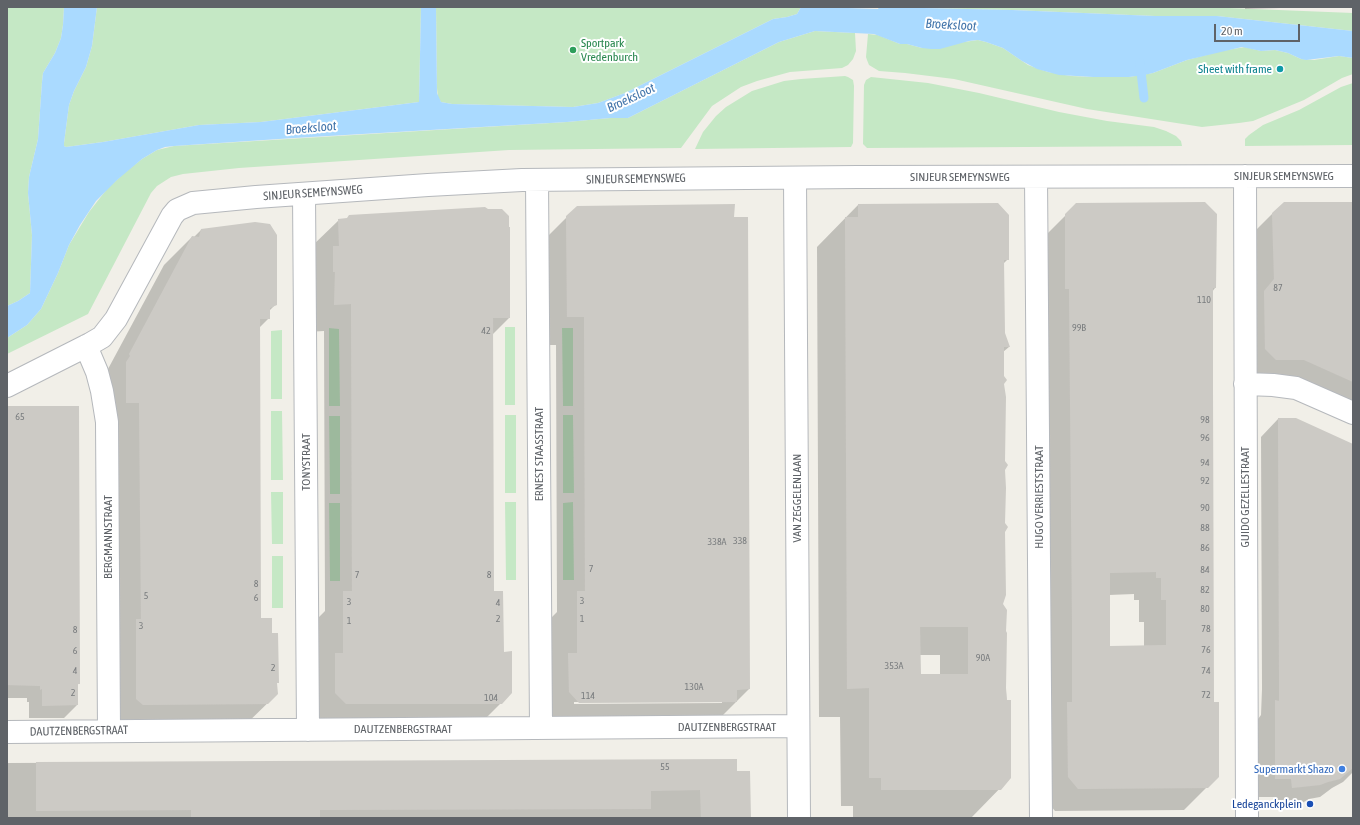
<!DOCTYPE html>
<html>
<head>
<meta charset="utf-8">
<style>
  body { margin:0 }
  #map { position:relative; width:1360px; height:825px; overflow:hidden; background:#f1efe8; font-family:"Asap Condensed",sans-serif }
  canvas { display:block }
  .frame { position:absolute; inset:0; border:8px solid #5f6368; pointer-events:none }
  .scale { position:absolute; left:1214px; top:24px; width:86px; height:18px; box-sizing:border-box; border:2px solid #5f6368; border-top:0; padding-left:5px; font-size:12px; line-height:14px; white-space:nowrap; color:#5f6368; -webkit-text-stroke:3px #fff; paint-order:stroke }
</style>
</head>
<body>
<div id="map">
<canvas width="1360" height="825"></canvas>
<div class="frame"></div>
<div class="scale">20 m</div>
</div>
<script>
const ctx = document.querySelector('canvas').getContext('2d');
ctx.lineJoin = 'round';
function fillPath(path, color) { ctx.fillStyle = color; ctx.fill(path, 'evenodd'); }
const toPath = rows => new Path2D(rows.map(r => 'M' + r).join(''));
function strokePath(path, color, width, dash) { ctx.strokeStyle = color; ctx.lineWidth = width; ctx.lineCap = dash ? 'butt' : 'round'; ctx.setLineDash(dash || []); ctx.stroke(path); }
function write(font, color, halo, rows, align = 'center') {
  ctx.font = font + ' "Asap Condensed",sans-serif'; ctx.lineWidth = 4; ctx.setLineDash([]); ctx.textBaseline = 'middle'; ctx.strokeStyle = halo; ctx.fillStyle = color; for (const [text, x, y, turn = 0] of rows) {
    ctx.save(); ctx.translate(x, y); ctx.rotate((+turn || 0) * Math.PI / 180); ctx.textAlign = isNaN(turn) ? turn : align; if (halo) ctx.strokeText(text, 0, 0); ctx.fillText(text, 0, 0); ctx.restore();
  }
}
fillPath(toPath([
  [7,7,64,7,63,25,61,38,55,53,43,73,42,82,38,139,29,177,28,193,32,235,30,293,18,301,7,306],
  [97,7,421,7,419,102,261,122,199,125,103,142,66,147,64,146,64,143,69,105,74,91,86,67,92,46],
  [436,7,801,7,797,14,787,17,773,19,625,93,598,103,573,107,452,104,441,102,438,98,437,88],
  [918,7,1204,7,1353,13,1353,31,1217,16,1155,16,1012,10,924,8],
  [815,31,855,33,856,51,853,59,848,65,842,68,790,72,757,81,741,87,712,106,681,148,509,150,239,168,183,174,171,177,157,186,151,193,88,314,7,354,7,338,27,325,41,309,58,273,69,245,89,212,107,189,125,172,142,159,157,150,174,146,567,122,610,118,628,118,779,42],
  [868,34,878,35,900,44,907,44,922,48,978,40,986,42,1003,48,1028,65,1048,72,1071,76,1093,77,1129,77,1153,73,1187,60,1221,51,1245,47,1261,51,1275,50,1288,53,1301,59,1314,60,1339,56,1353,58,1353,74,1342,78,1304,100,1253,121,1239,123,1202,127,1087,109,954,79,905,73,879,71,869,65,867,60,866,57],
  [845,76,848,77,853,80,854,86,853,143,851,147,695,149,703,132,716,116,726,107,752,91,784,81,801,79],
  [871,77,928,83,979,93,1059,112,1107,121,1154,127,1166,131,1176,136,1181,141,1182,146,867,148,863,144,864,85,866,80],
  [1353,83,1353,145,1245,146,1245,139,1249,135,1263,125,1299,110,1341,87],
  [505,327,515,327,515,405,505,405],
  [329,328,339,329,340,406,329,406],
  [562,328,573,328,573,406,563,406],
  [282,330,282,399,271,399,271,331],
  [271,411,282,411,283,480,271,480],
  [505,415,516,415,516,493,505,493],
  [563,415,573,415,574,493,563,493],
  [329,416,340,416,340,494,330,494],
  [271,492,283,492,283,544,272,544],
  [505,502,516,502,516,580,506,580],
  [573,502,574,580,563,580,563,503],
  [329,503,340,503,340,581,330,581],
  [272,556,283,556,283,608,272,608]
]), '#c5e8c5');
fillPath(toPath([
  [64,7,97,7,92,46,86,67,74,91,69,105,64,143,64,146,66,147,103,142,199,125,261,122,419,102,421,7,436,7,437,93,441,102,452,104,573,107,598,103,625,93,773,19,787,17,797,14,801,7,848,7,848,8,878,9,879,7,918,7,924,8,1012,10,1155,16,1217,16,1353,31,1353,58,1339,56,1306,60,1301,59,1288,53,1275,50,1261,51,1242,47,1187,60,1153,73,1144,75,1129,77,1093,77,1059,75,1037,69,1022,61,1003,48,986,42,978,40,969,41,940,49,931,49,922,48,907,44,900,44,874,34,815,31,779,42,628,118,610,118,567,122,294,138,174,146,165,147,157,150,142,159,117,180,96,201,80,225,69,245,58,273,41,309,27,325,7,338,7,306,18,301,30,293,32,235,28,193,29,177,38,139,42,82,43,73,55,53,61,38,63,25]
]), '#aadaff');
fillPath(toPath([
  [1245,7,1281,7,1280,8,1245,9],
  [1353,203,1353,409,1257,378,1246,368,1254,232,1273,213],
  [1077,204,1215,288,1212,292,1213,703,1218,776,1184,810,1055,811,1046,800,1043,238],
  [1134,594,1134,600,1139,600,1139,622,1144,622,1144,646,1109,647,1109,595],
  [858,205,1008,259,1003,264,1004,333,1009,347,1003,352,1004,532,1002,604,1010,778,971,818,853,818,853,806,841,806,840,717,819,717,817,247],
  [920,655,940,655,940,675,920,675],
  [577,207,733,218,749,689,708,730,550,731,549,620,557,612,556,345,539,345,538,246],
  [722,701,722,703,574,704,574,702],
  [339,220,509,318,492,335,493,592,501,703,473,731,318,732,316,620,325,611,324,331,307,332,311,247],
  [201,230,276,304,269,311,269,318,259,328,260,619,271,634,278,682,276,684,277,694,238,732,114,733,101,382,164,265,192,237,194,237],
  [7,419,79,683,77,686,77,705,64,718,29,718,29,702,27,702,27,698,7,698],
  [1278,419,1353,445,1353,772,1343,782,1332,788,1320,797,1309,799,1302,803,1274,805,1274,797,1258,797,1258,719,1261,715,1262,689,1261,437],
  [736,760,736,772,750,818,7,818,7,763]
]), '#0003');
strokePath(toPath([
  [1140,63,1144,98]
]), '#aadaff', 9);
fillPath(toPath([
  [1205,202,1217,214,1216,288,1213,288,1213,390,1214,702,1219,702,1219,777,1208,788,1078,789,1068,777,1067,702,1072,702,1072,620,1069,289,1065,289,1065,214,1076,203],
  [1156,572,1156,578,1161,578,1161,600,1166,600,1166,645,1110,646,1110,573],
  [1284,202,1353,202,1353,382,1304,360,1276,360,1265,349,1264,291,1274,279,1272,213],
  [998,203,1009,215,1009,260,1004,260,1005,333,1010,347,1004,347,1004,376,1007,380,1004,384,1006,397,1005,461,1008,465,1005,470,1006,488,1005,523,1008,527,1005,532,1006,595,1003,604,1007,610,1006,631,1007,633,1006,688,1007,700,1011,700,1011,778,1001,790,881,790,881,778,869,778,869,688,847,689,845,217,858,217,858,204],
  [920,627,968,627,968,674,921,674],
  [735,204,734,217,748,217,750,689,737,690,737,702,579,703,569,692,568,653,577,653,577,591,585,591,584,317,567,317,566,216,577,206],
  [485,207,488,209,502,209,509,216,509,227,510,227,510,318,493,318,494,591,503,591,504,652,512,651,512,693,502,704,346,704,335,693,335,653,343,653,343,591,352,591,351,304,334,305,335,272,333,272,333,246,339,246,338,219,347,218,349,215],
  [255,222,270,224,277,235,277,305,270,308,270,319,260,319,261,618,272,618,272,633,278,633,279,683,277,683,278,694,268,704,143,705,136,699,136,619,141,619,139,403,126,403,126,362,130,356,129,354,192,236,199,237,201,229],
  [7,406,79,406,80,684,78,684,78,705,42,706,42,689,40,690,40,686,7,685],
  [1278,418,1296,418,1353,444,1353,768,1340,779,1328,782,1320,785,1292,788,1291,779,1275,779,1275,700,1279,701,1279,671],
  [737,759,737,771,750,771,751,818,701,818,700,790,651,791,651,809,320,810,320,818,191,818,191,810,36,811,36,762]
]), '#cccac5');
const street = toPath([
  [1245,176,1247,818],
  [1036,177,1041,818],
  [795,178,799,818],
  [537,180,541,728],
  [304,194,308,730],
  [86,346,97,372,102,391,107,422,109,731],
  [1245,384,1273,385,1296,388,1353,413],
  [7,386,90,344,102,337,116,319,172,216,177,210,193,203,256,197,428,185,522,180,858,177,1353,176],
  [7,732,798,726]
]);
strokePath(street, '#b5b8bc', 24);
strokePath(street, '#fff', 22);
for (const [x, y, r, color] of [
  [573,50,4,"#2e9e5b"],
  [1280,69,4,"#0f9aa8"],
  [1342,769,4,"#3f7fe0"],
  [1310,804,4,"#1a4fb4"]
]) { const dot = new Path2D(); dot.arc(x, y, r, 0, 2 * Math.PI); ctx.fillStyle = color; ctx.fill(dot); strokePath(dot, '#fff', 1.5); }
write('10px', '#7a7d7f', null, [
  ["87",1278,288],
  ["110",1204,300],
  ["99B",1079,328],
  ["42",486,331],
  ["65",20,417],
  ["98",1205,420],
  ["96",1205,438],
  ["94",1205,463],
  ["92",1205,481],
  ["90",1205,508],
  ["88",1205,528],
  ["338",740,541],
  ["338A",717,542],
  ["86",1205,548],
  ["7",591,569],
  ["84",1205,570],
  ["7",357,575],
  ["8",489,575],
  ["8",256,584],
  ["82",1205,590],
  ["5",146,596],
  ["6",256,598],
  ["3",582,601],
  ["3",349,602],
  ["4",498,603],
  ["80",1205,609],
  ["2",498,619],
  ["1",582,619],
  ["1",349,621],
  ["3",141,626],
  ["78",1206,629],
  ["8",75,630],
  ["76",1206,650],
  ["6",75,651],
  ["90A",983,658],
  ["353A",894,666],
  ["2",273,668],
  ["4",75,671],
  ["74",1206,671],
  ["130A",694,687],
  ["2",73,693],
  ["72",1206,695],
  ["114",588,696],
  ["104",491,698],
  ["55",665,767]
]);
write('12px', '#27864d', '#fff', [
  ["Sportpark",581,43],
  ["Vredenburch",581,57]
], 'left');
write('12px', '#0d838f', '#fff', [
  ["Sheet with frame",1272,69]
], 'right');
write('12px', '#5f6368', '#fff', [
  ["SINJEUR SEMEYNSWEG",1284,176],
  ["SINJEUR SEMEYNSWEG",960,177],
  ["SINJEUR SEMEYNSWEG",636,179,-1],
  ["SINJEUR SEMEYNSWEG",313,193,-4],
  ["ERNEST STAASSTRAAT",539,454,-90],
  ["TONYSTRAAT",306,462,-90],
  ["HUGO VERRIESTSTRAAT",1039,497,-90],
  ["GUIDO GEZELLESTRAAT",1245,497,-90],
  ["VAN ZEGGELENLAAN",797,498,-90],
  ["BERGMANNSTRAAT",108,537,-90],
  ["DAUTZENBERGSTRAAT",727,727],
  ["DAUTZENBERGSTRAAT",403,729],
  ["DAUTZENBERGSTRAAT",79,731,-1]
]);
write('12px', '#366cbe', '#fff', [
  ["Supermarkt Shazo",1334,769]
], 'right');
write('12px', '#164399', '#fff', [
  ["Ledeganckplein",1302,804]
], 'right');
write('italic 13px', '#4174aa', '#fff', [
  ["Broeksloot",951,25,3],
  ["Broeksloot",631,98,-25],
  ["Broeksloot",311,128,-5]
]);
</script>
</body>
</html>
